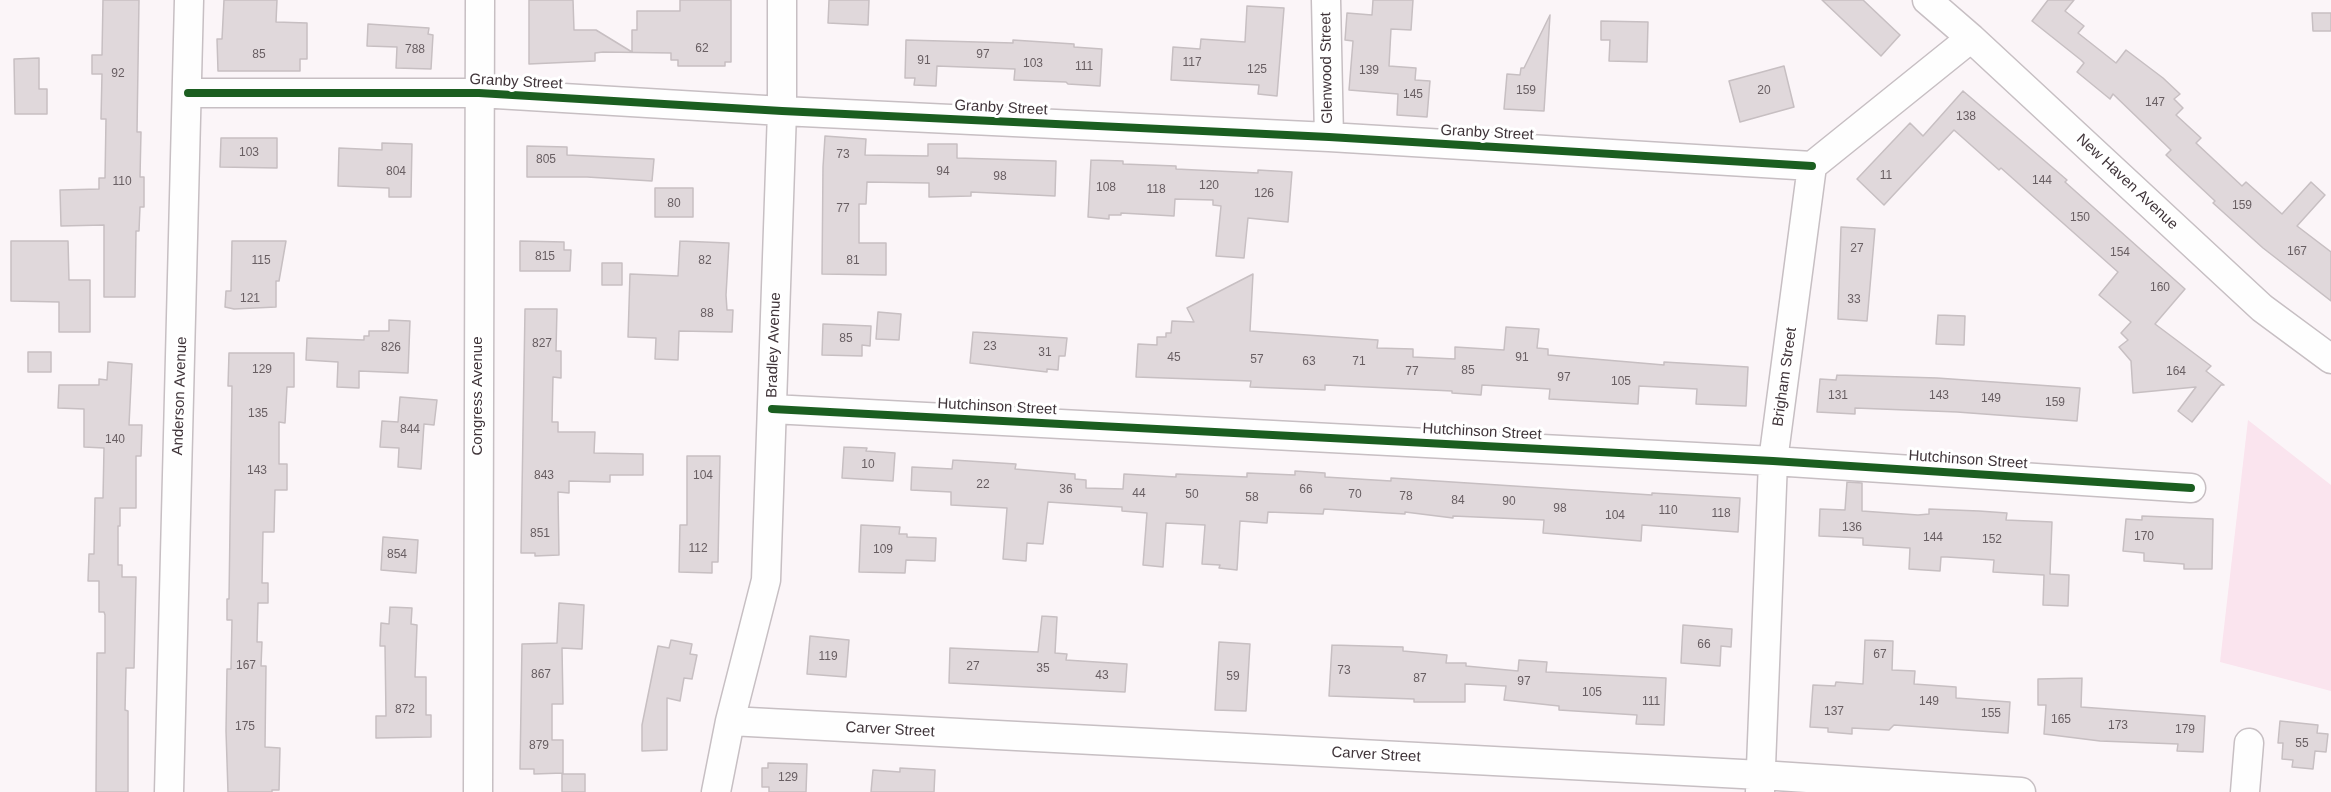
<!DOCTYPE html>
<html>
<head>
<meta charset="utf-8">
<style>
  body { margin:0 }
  canvas { display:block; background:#fbf5f8 }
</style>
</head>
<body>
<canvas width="2331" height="792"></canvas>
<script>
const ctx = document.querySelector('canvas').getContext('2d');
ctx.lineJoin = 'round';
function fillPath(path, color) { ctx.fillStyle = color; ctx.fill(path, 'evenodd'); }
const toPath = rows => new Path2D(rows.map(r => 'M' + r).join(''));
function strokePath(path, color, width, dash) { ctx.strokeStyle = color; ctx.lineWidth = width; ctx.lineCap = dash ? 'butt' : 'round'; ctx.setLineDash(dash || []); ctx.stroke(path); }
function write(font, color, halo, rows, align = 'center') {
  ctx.font = font + ' Helvetica,sans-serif'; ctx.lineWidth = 6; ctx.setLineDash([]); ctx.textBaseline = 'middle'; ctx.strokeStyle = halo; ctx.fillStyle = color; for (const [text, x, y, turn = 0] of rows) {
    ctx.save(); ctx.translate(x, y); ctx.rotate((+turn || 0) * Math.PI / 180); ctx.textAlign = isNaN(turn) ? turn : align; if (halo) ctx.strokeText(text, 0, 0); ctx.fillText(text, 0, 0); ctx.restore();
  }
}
fillPath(toPath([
  [2248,420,2331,485,2331,691,2220,662]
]), '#fae4ee');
const building = toPath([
  [103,0,139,0,137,132,141,132,140,177,144,177,144,207,140,207,139,231,136,231,135,297,104,297,104,225,61,226,60,190,99,189,99,178,105,178,106,119,101,119,102,74,92,74,92,55,102,55,103,0],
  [224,0,277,0,276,22,307,23,307,59,300,59,300,71,218,71,217,39,222,39,224,0],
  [529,0,573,0,574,30,596,30,632,52,632,30,637,30,637,11,680,11,680,0,731,0,731,62,725,62,725,66,678,66,678,60,671,60,671,53,603,52,595,53,595,61,529,64,529,0],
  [829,0,869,0,868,25,828,23,829,0],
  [1373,0,1413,0,1411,30,1391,29,1389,66,1416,68,1415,80,1430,81,1427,117,1397,115,1398,94,1349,90,1353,41,1345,40,1347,13,1372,15,1373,0],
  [1822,0,1863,0,1900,35,1881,56,1822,0],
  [2048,0,2074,0,2065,11,2084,26,2078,33,2116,63,2126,50,2163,78,2180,94,2174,99,2183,108,2176,115,2201,138,2196,143,2242,186,2246,182,2282,214,2311,182,2325,195,2297,226,2331,252,2331,301,2263,248,2213,203,2215,201,2166,155,2171,150,2113,94,2110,99,2077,72,2084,63,2081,60,2032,21,2048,0],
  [1247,6,1284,8,1277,96,1258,94,1259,85,1171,80,1173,47,1200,49,1201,39,1245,42,1247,6],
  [2312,13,2331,13,2331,31,2313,31,2312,13],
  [1550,15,1544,111,1504,109,1507,74,1520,75,1521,68,1524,68,1550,15],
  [1601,21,1648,22,1647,62,1609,61,1610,40,1601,40,1601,21],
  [368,24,429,28,428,34,433,35,431,69,396,68,397,47,367,46,368,24],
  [906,40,1013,43,1013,40,1074,44,1074,47,1102,49,1100,86,1068,84,1066,82,1014,80,1015,69,937,66,936,86,914,85,915,78,905,78,906,40],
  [39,58,39,89,47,89,47,114,15,114,14,59,39,58],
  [1784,66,1794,107,1740,122,1729,81,1784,66],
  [1963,91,2067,180,2065,182,2185,289,2155,324,2211,366,2206,371,2224,385,2221,385,2192,422,2178,411,2196,387,2133,393,2131,361,2119,347,2128,340,2121,333,2131,322,2099,295,2118,272,2001,168,1999,170,1954,130,1884,205,1857,179,1910,123,1923,136,1963,91],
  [825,136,866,139,865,155,928,156,928,144,957,144,957,158,1056,161,1055,196,971,192,971,196,929,197,929,183,867,182,866,204,859,204,859,243,886,243,886,275,822,274,823,167,825,136],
  [221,138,277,138,277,168,220,167,221,138],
  [382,143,412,144,411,197,389,197,389,188,338,186,339,148,382,150,382,143],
  [527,146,567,147,567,155,654,159,652,181,587,177,527,177,527,146],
  [1091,160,1123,161,1123,164,1176,166,1176,169,1258,173,1258,170,1292,172,1288,222,1248,218,1244,258,1216,256,1221,206,1213,205,1213,200,1175,199,1174,216,1121,213,1121,215,1109,215,1109,219,1088,217,1091,160],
  [655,188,693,188,693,217,655,217,655,188],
  [1841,227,1875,229,1867,321,1838,319,1841,227],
  [11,241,68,241,69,280,90,280,90,332,59,332,59,302,11,301,11,241],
  [232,241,286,241,279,281,276,281,276,307,234,309,225,307,226,291,231,291,232,241],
  [520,241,564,242,564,250,571,250,570,271,520,271,520,241],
  [680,241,729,243,726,295,727,310,733,310,732,332,679,331,678,360,655,359,656,338,628,337,630,274,678,276,680,241],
  [602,263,622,263,622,285,602,285,602,263],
  [1253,274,1250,331,1378,340,1377,348,1413,349,1413,357,1455,359,1455,347,1504,350,1506,327,1539,329,1537,348,1548,349,1548,355,1664,365,1664,362,1748,367,1746,406,1696,404,1697,389,1639,386,1638,404,1549,399,1550,389,1482,385,1481,395,1452,393,1452,391,1325,385,1325,390,1250,387,1251,381,1136,377,1138,344,1157,345,1157,337,1166,337,1166,333,1171,333,1172,321,1194,322,1187,308,1253,274],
  [525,309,557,309,556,351,561,351,561,378,553,377,552,422,558,422,558,432,595,432,594,453,643,454,643,475,610,475,610,482,569,481,569,493,558,492,559,555,535,556,535,553,521,553,525,309],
  [878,312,901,314,899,340,876,339,878,312],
  [1938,315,1965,316,1964,345,1936,344,1938,315],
  [389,320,410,321,408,373,359,371,359,388,337,387,338,362,306,360,307,338,364,340,364,336,369,336,369,331,389,331,389,320],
  [823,324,871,326,870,346,862,345,862,356,822,355,823,324],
  [973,332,1067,338,1065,356,1059,356,1058,370,1047,369,1047,372,970,363,973,332],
  [28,352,51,352,51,372,28,372,28,352],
  [229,353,294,353,294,387,287,387,285,423,279,422,279,464,287,464,287,490,275,490,274,532,263,532,262,583,268,583,268,603,258,603,257,642,262,642,261,666,266,666,265,747,280,748,279,790,272,790,272,792,228,792,226,731,227,669,231,669,232,620,227,620,227,599,229,599,232,386,228,386,229,353],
  [108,362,132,364,129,425,142,425,141,456,136,456,136,508,120,508,120,526,118,526,118,565,122,565,122,577,136,577,134,668,126,668,125,710,128,711,128,792,96,792,97,653,105,653,105,615,104,612,99,612,99,581,88,581,89,554,94,554,95,498,103,498,104,448,84,447,84,409,58,408,59,385,99,385,99,379,107,380,108,362],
  [1837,375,1937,378,2080,388,2077,421,1957,412,1855,408,1855,414,1817,412,1820,379,1836,380,1837,375],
  [400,397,437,400,434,425,424,424,421,469,398,467,399,448,380,447,382,421,398,422,400,397],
  [844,447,867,448,866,451,895,453,893,481,842,478,844,447],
  [687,456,720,456,718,562,712,562,712,573,679,572,680,525,687,525,687,456],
  [953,460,1016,464,1015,469,1075,474,1075,479,1086,480,1086,488,1123,489,1124,474,1176,477,1176,474,1247,477,1247,473,1295,475,1295,471,1325,473,1325,477,1391,481,1391,478,1652,495,1652,493,1740,498,1738,532,1642,525,1641,541,1543,533,1544,520,1453,516,1453,518,1405,512,1405,514,1324,509,1323,514,1268,512,1267,523,1240,521,1237,570,1219,568,1220,565,1202,564,1205,525,1166,523,1163,567,1143,565,1147,513,1122,511,1122,507,1048,502,1043,544,1027,543,1026,561,1003,559,1007,508,951,505,951,492,911,490,912,467,952,469,953,460],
  [1847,482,1862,483,1862,511,1918,515,1929,514,1929,509,1979,511,2007,513,2006,520,2052,522,2050,574,2069,575,2068,606,2043,605,2044,575,1993,572,1994,560,1947,557,1941,557,1940,571,1909,569,1910,548,1863,545,1863,538,1819,536,1820,509,1845,510,1847,482],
  [2142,516,2213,519,2212,569,2184,569,2184,564,2144,561,2144,553,2123,551,2126,519,2142,520,2142,516],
  [861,525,900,527,899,534,907,534,907,537,936,538,935,561,906,560,905,573,859,572,861,525],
  [383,537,418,540,416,573,381,570,383,537],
  [559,603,584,605,582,649,562,648,563,704,552,704,552,740,563,740,563,773,534,774,534,769,520,769,522,644,557,643,559,603],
  [390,607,412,608,411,624,417,625,415,677,426,677,426,715,431,715,431,737,376,738,376,716,386,716,385,646,380,646,381,623,389,624,390,607],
  [1042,616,1057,617,1055,653,1067,654,1066,660,1127,664,1125,692,949,683,950,648,1038,652,1042,616],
  [1683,625,1732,629,1731,647,1721,646,1720,666,1681,663,1683,625],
  [810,636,849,640,846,677,807,674,810,636],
  [671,640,692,644,690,654,697,655,692,679,684,678,680,701,667,698,667,750,642,751,642,725,658,646,669,648,671,640],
  [1865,640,1893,641,1892,670,1915,671,1914,684,1956,687,1956,698,2010,702,2008,733,1894,725,1889,730,1852,728,1852,734,1828,732,1828,728,1810,727,1813,685,1835,686,1836,682,1863,684,1865,640],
  [1219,642,1250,644,1246,711,1215,710,1219,642],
  [1332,645,1403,647,1403,651,1447,655,1446,663,1466,663,1466,666,1518,671,1519,660,1547,662,1546,672,1666,678,1664,725,1636,724,1637,715,1559,710,1559,706,1504,700,1506,686,1465,684,1465,702,1414,702,1414,699,1329,696,1332,645],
  [2082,678,2081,707,2205,716,2203,752,2177,751,2178,744,2100,741,2044,734,2046,705,2038,705,2038,679,2082,678],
  [2280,721,2318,725,2317,733,2328,734,2326,752,2315,751,2313,769,2292,767,2293,760,2282,759,2283,743,2278,743,2280,721],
  [768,763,807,764,806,792,769,792,769,787,762,787,762,768,768,768,768,763],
  [900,768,935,770,934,792,871,792,873,770,900,772,900,768],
  [562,774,585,774,585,792,562,792,562,774]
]);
fillPath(building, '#e0d8db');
strokePath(building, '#c7bfc2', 1.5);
const minor = toPath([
  [1326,0,1329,137],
  [1927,0,1971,38,2262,308,2331,359],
  [188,93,479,93,782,111,1329,137,1812,166],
  [772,409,1773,461,2191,488],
  [730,721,1761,775,2021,792],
  [169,792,189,0],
  [478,792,480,0],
  [716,792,730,721,766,580,782,111,782,0],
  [1760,792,1773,461,1812,166,1971,38],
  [2245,792,2249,743]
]);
strokePath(minor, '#c7bfc3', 31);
strokePath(minor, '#fefefe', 28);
strokePath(toPath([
  [188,93,479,93,782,111,1329,137,1812,166],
  [772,409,1773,461,2191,488]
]), '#1b5e20', 8);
write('12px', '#685e62', null, [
  ["62",702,49],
  ["788",415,50],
  ["85",259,55],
  ["97",983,55],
  ["91",924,61],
  ["117",1192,63],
  ["103",1033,64],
  ["111",1084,67],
  ["125",1257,70],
  ["139",1369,71],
  ["92",118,74],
  ["159",1526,91],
  ["20",1764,91],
  ["145",1413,95],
  ["147",2155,103],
  ["138",1966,117],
  ["103",249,153],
  ["73",843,155],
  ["805",546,160],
  ["804",396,172],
  ["94",943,172],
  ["11",1886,176],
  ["98",1000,177],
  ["144",2042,181],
  ["110",122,182],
  ["120",1209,186],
  ["108",1106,188],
  ["118",1156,190],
  ["126",1264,194],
  ["80",674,204],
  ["159",2242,206],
  ["77",843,209],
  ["150",2080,218],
  ["27",1857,249],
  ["167",2297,252],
  ["154",2120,253],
  ["815",545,257],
  ["115",261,261],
  ["82",705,261],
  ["81",853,261],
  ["160",2160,288],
  ["121",250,299],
  ["33",1854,300],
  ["88",707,314],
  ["85",846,339],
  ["827",542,344],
  ["23",990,347],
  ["826",391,348],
  ["31",1045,353],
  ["45",1174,358],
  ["91",1522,358],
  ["57",1257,360],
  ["63",1309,362],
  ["71",1359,362],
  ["129",262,370],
  ["85",1468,371],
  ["77",1412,372],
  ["164",2176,372],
  ["97",1564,378],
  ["105",1621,382],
  ["131",1838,396],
  ["143",1939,396],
  ["149",1991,399],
  ["159",2055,403],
  ["135",258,414],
  ["844",410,430],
  ["140",115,440],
  ["10",868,465],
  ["143",257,471],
  ["843",544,476],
  ["104",703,476],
  ["22",983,485],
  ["36",1066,490],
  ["66",1306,490],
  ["44",1139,494],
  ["50",1192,495],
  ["70",1355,495],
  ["78",1406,497],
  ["58",1252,498],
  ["84",1458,501],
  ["90",1509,502],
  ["98",1560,509],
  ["110",1668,511],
  ["118",1721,514],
  ["104",1615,516],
  ["136",1852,528],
  ["851",540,534],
  ["170",2144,537],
  ["144",1933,538],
  ["152",1992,540],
  ["112",698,549],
  ["109",883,550],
  ["854",397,555],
  ["66",1704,645],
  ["67",1880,655],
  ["119",828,657],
  ["167",246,666],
  ["27",973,667],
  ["35",1043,669],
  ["73",1344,671],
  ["867",541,675],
  ["43",1102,676],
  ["59",1233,677],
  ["87",1420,679],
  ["97",1524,682],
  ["105",1592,693],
  ["111",1651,702],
  ["149",1929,702],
  ["872",405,710],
  ["137",1834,712],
  ["155",1991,714],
  ["165",2061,720],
  ["173",2118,726],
  ["175",245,727],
  ["179",2185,730],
  ["55",2302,744],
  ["879",539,746],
  ["129",788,778]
]);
write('15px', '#40353a', '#fff', [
  ["Glenwood Street",1327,68,-91],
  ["Granby Street",516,82,3],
  ["Granby Street",1001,108,3],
  ["Granby Street",1487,133,3],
  ["New Haven Avenue",2127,182,43],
  ["Bradley Avenue",774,345,-88],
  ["Brigham Street",1785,377,-82],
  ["Anderson Avenue",180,396,-88],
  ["Congress Avenue",478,396,-90],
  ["Hutchinson Street",997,407,3],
  ["Hutchinson Street",1482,432,3],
  ["Hutchinson Street",1968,460,4],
  ["Carver Street",890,730,3],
  ["Carver Street",1376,755,3]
]);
</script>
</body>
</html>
